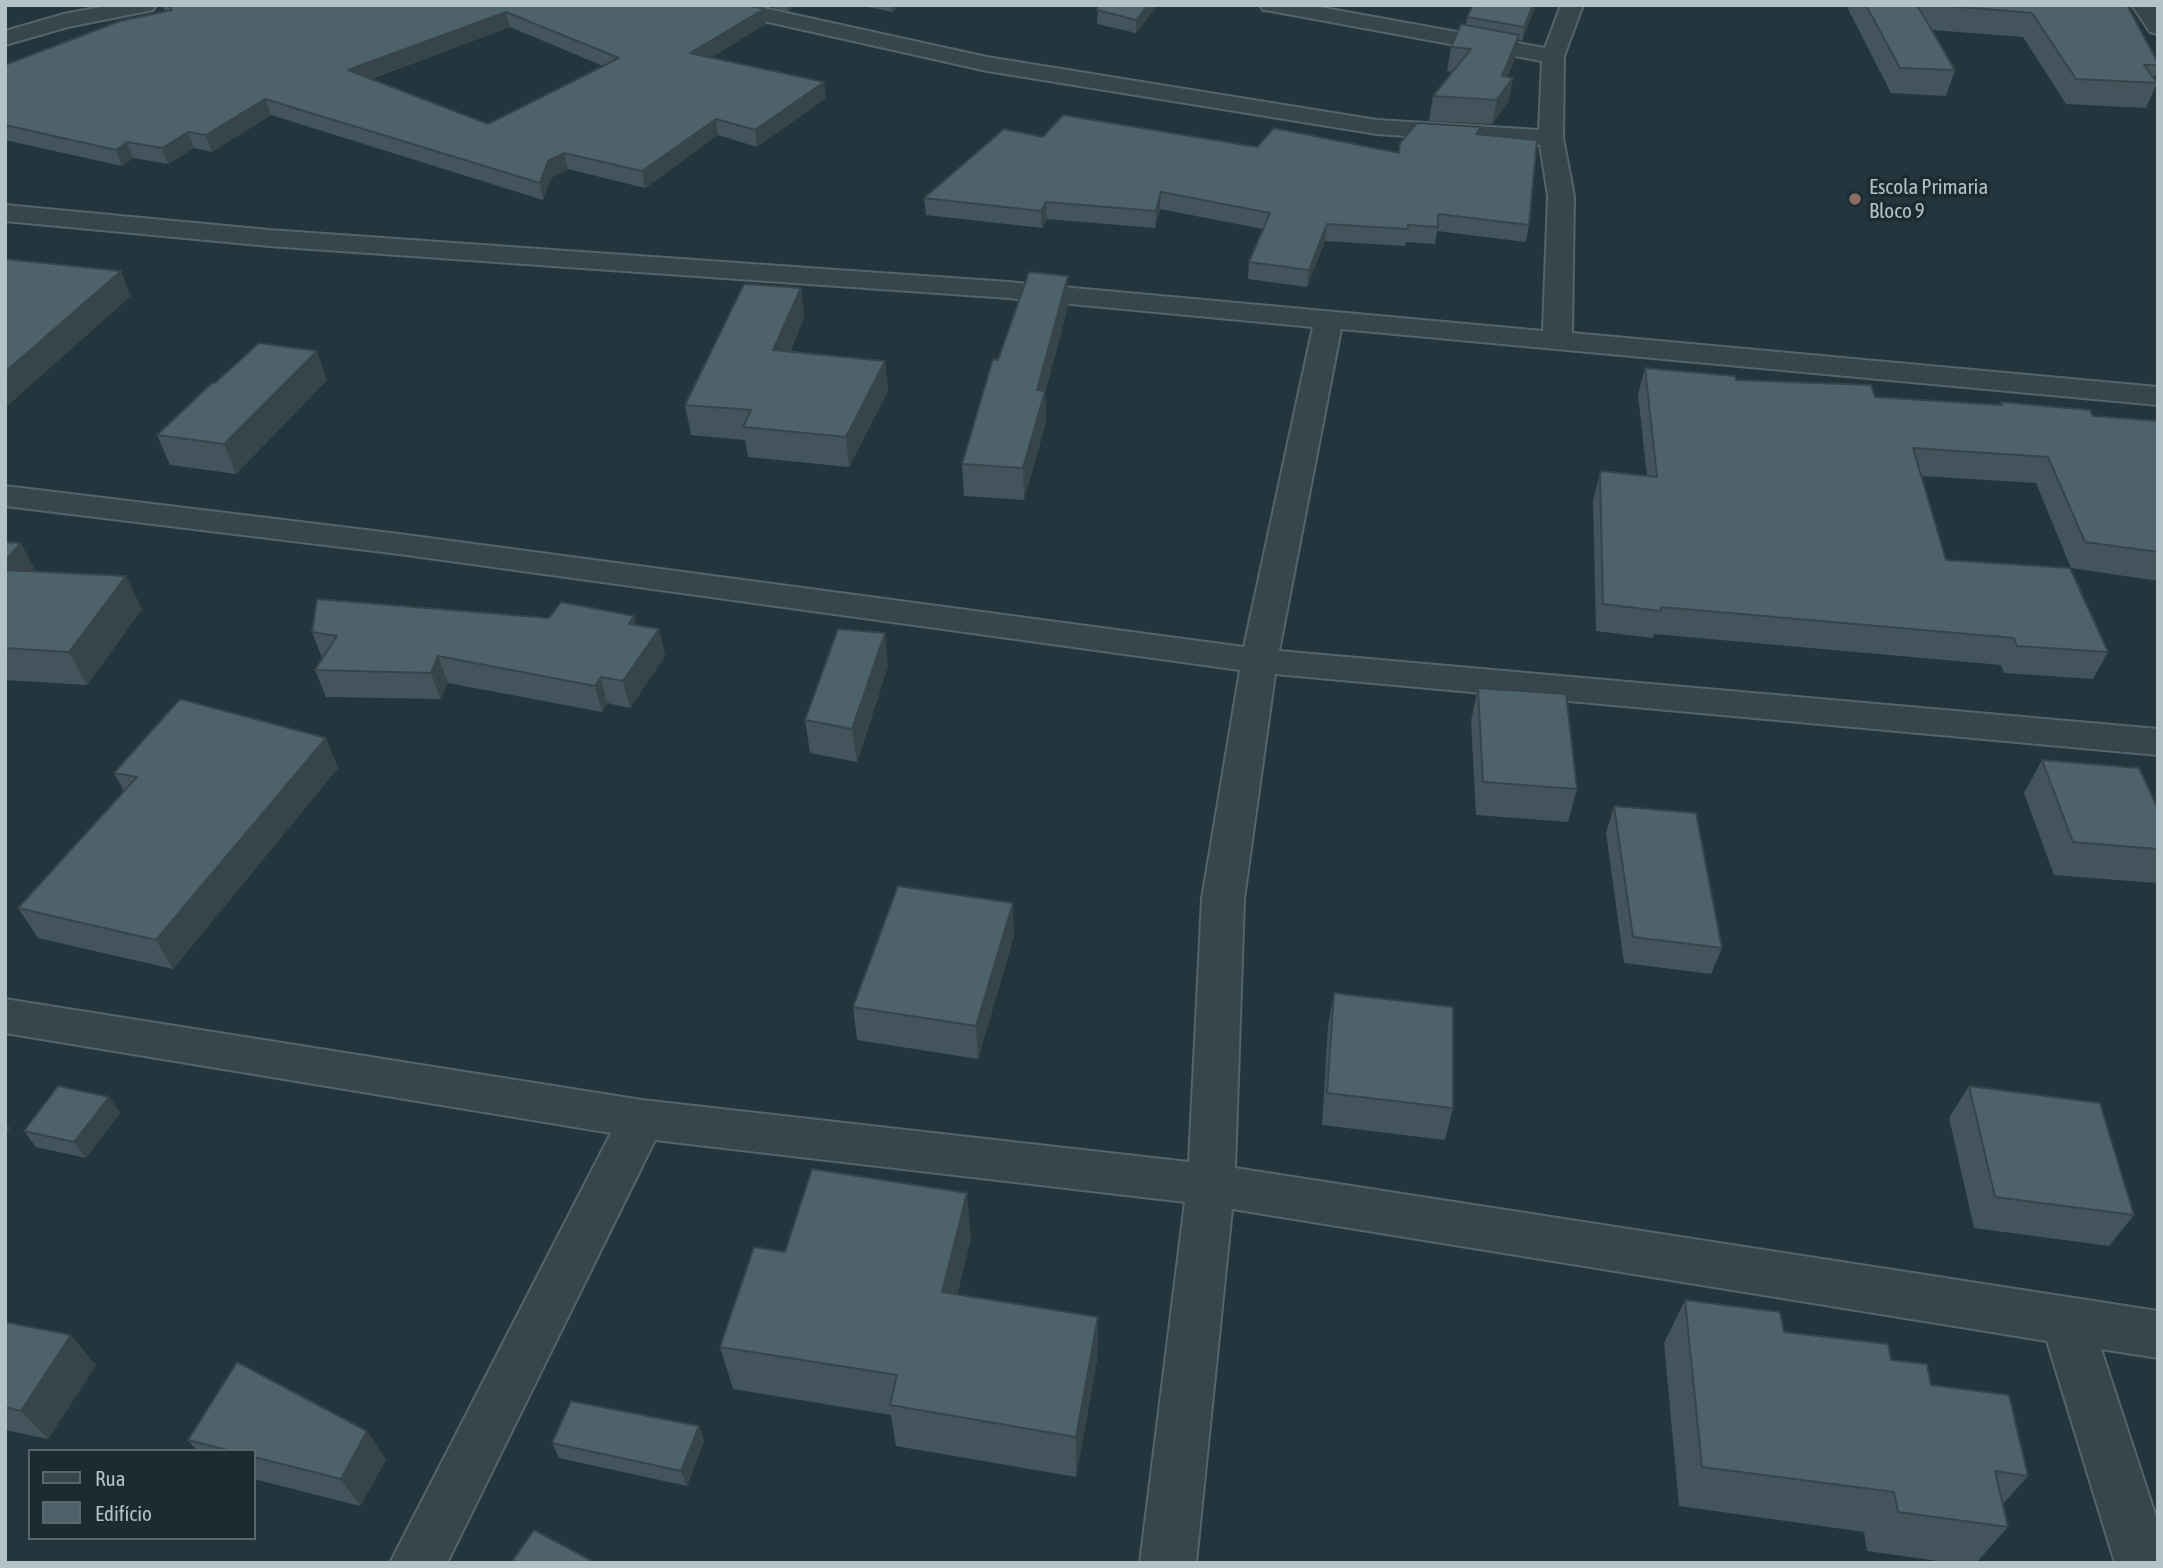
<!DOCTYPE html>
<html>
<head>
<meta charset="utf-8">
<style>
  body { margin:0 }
  #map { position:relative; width:2163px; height:1568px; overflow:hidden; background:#23353d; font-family:"Asap Condensed",sans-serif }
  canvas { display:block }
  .frame { position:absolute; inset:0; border:7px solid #b3c1c9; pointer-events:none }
  .legend { position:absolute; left:28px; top:1449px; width:228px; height:91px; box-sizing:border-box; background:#1c2b32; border:2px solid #58676e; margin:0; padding:9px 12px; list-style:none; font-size:21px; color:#b3c1c9 }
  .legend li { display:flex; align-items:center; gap:14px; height:35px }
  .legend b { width:35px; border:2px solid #58676e }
</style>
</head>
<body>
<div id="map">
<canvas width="2163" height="1568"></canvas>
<div class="frame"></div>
<ul class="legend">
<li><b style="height:9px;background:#37464d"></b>Rua</li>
<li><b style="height:19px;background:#4e626b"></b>Edifício</li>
</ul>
</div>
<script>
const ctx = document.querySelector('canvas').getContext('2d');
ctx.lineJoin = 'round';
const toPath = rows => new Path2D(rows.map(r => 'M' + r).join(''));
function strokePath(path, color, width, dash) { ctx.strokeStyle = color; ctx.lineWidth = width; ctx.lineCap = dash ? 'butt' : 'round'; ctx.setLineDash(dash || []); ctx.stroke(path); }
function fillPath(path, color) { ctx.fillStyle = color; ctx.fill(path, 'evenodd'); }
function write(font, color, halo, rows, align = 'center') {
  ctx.font = font + ' "Asap Condensed",sans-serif'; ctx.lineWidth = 7; ctx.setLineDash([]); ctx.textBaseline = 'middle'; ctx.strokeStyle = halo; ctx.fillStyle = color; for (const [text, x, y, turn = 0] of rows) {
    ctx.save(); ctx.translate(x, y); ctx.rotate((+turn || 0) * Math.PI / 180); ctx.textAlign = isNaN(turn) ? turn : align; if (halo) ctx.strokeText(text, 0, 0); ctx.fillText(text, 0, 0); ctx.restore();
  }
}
const street = toPath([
  [111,5,156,5,153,10,68,27,5,45,5,31,64,14,111,5],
  [708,5,750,5,987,57,1377,120,1539,130,1542,61,1271,11,1263,10,1260,5,1308,5,1545,48,1561,5,1583,5,1564,56,1563,138,1574,196,1572,333,2158,387,2158,405,1341,329,1279,651,2158,729,2158,755,1275,674,1244,899,1235,1168,2158,1311,2158,1358,2101,1349,2158,1523,2158,1563,2115,1563,2047,1341,1232,1209,1196,1563,1140,1563,1185,1202,655,1140,447,1563,390,1563,611,1133,5,1033,5,999,642,1100,1189,1162,1202,899,1240,670,399,554,5,506,5,486,399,534,1244,647,1313,327,1008,298,269,246,5,221,5,205,269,230,1008,282,1543,331,1548,196,1540,145,1377,134,987,71,719,11,711,10,708,5],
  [2132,5,2154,5,2158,11,2158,34,2150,32,2132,5]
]);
strokePath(street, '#55646b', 4);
fillPath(street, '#37464d');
fillPath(toPath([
  [161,5,747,5,764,9,766,24,711,57,826,98,757,147,718,135,645,188,568,169,551,178,543,200,271,115,212,152,194,148,168,164,133,158,122,166,5,140,5,65,166,12],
  [510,27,603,66,488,124,371,79],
  [763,5,797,5,788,11],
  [858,5,900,5,892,12],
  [1098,5,1158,5,1136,33,1097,24],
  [1473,5,1535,5,1522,41,1518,40,1515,59,1507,77,1513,78,1508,103,1492,124,1429,121,1433,96,1453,72,1447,71,1451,47,1466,25,1467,17],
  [1846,5,2127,5,2158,63,2158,68,2154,78,2157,83,2146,108,2066,104,2023,37,1932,30,1955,70,1946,96,1891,93],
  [1480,134,1529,225,1526,242,1437,231,1435,244,1406,242,1405,246,1325,241,1307,287,1248,279,1249,262,1263,229,1160,209,1155,228,1047,219,1042,228,926,215,924,198,1043,137,1399,152,1400,143],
  [1068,276,1068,306,1045,393,1046,422,1024,500,964,496,962,464,998,360],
  [801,288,804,317,790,352,885,361,888,391,849,467,748,457,745,440,691,435,685,405],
  [1645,368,1875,397,2000,405,2001,402,2093,416,2158,421,2158,581,2071,568,2036,483,1921,476,1946,560,2108,652,2093,679,2004,673,2001,665,1654,634,1653,638,1596,631,1593,500,1600,474,1647,476,1638,394],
  [327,380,236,474,170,465,157,435],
  [5,542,37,572,142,609,87,685,5,680],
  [634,616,636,625,659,629,665,656,630,708,607,703,602,712,448,683,440,699,326,697,315,670,322,658,312,632,549,618],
  [888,666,857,762,810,753,805,720],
  [1478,688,1577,789,1568,822,1476,815,1471,721],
  [2042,760,2158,849,2158,879,2155,883,2054,875,2024,793],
  [338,768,173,969,38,938,18,908,124,791,114,773],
  [1614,806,1722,948,1711,974,1624,963,1606,833],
  [1014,936,978,1059,857,1040,853,1007],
  [1334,993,1453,1108,1445,1140,1322,1125,1328,1026],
  [1969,1086,2134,1215,2109,1246,1974,1228,1949,1118],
  [109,1097,120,1113,86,1158,36,1147,24,1131],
  [971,1238,957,1295,1098,1317,1097,1360,1076,1477,896,1446,891,1415,733,1389,720,1347,785,1252],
  [1685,1300,1784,1332,1891,1360,1931,1385,2028,1476,2003,1504,2008,1527,1976,1563,1952,1563,1867,1551,1864,1532,1679,1506,1664,1343],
  [5,1322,96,1365,48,1439,5,1430],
  [699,1426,704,1441,687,1486,559,1458,552,1443],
  [367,1431,386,1460,360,1506,254,1479,254,1451,197,1451,188,1440]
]), '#43545c');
fillPath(toPath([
  [787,5,797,5,788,11],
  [891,5,900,5,892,12],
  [1148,5,1158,5,1136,33,1136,20],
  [1533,5,1535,5,1535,9,1522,41,1524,27],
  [764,9,766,24,693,69,690,53],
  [506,12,510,27,353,85,348,70],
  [1519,35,1515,59,1500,95,1513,78,1508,103,1492,124,1502,76],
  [824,82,826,98,757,147,755,130],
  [265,99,271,115,212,152,206,135],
  [716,119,718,135,645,188,642,171],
  [188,132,194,148,168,164,162,148],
  [127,142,133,158,122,166,116,150],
  [564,153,568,169,551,178,543,200,540,183,548,161],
  [1161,192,1160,209,1155,228,1156,211],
  [1046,202,1047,219,1042,228,1041,211],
  [1327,224,1325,241,1307,287,1309,270],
  [121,271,131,296,5,408,5,372],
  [1068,276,1068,306,1045,393,1046,422,1024,500,1023,468,1037,390],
  [801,288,804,317,777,380,773,350],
  [317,351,327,380,236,474,224,444],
  [885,361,888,391,849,467,846,437],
  [21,543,38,575,5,584,5,561],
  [126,576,142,609,87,685,69,652],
  [634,616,640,642,629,624],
  [659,629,665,656,630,708,623,681],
  [885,633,888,666,857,762,852,729],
  [438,656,448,683,440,699,431,673],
  [601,677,607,703,602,712,595,686],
  [326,738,338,768,173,969,156,940],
  [1013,903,1014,936,978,1059,976,1026],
  [109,1097,120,1113,86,1158,74,1142],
  [5,1122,10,1128,5,1135],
  [967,1193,971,1238,947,1335,942,1292],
  [1098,1317,1097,1360,1076,1477,1076,1437],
  [71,1335,96,1365,48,1439,21,1411],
  [699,1426,704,1441,687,1486,681,1471],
  [367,1431,386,1460,360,1506,341,1479]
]), '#37454b');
const building = toPath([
  [168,5,747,5,764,9,690,53,824,82,755,130,716,119,642,171,564,153,548,161,540,183,265,99,206,135,188,132,162,148,127,142,116,150,5,125,5,65,120,21,172,10,168,5],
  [506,12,619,58,488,124,348,70,506,12],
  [1098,5,1148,5,1136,20,1097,10,1098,5],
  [1473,5,1533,5,1524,27,1467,17,1473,5],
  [1866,5,1917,5,1955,70,1900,68,1866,5],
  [1936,5,2127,5,2158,63,2158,65,2144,65,2157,83,2076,79,2032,13,1936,5],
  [1461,24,1519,35,1502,76,1513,78,1496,100,1433,96,1471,49,1451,47,1461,24],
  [1063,115,1257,147,1274,128,1399,153,1400,143,1417,123,1481,127,1476,134,1537,140,1529,225,1438,214,1438,227,1408,225,1408,229,1327,224,1309,270,1249,262,1270,213,1161,192,1156,211,1046,202,1041,211,924,198,1004,129,1043,137,1063,115],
  [5,259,121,271,5,372,5,259],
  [1029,272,1068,276,1037,390,1045,391,1023,468,962,464,993,359,998,360,1029,272],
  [744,284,801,288,773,350,885,361,846,437,743,427,751,410,685,405,744,284],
  [259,343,317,351,224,444,157,435,212,383,215,383,259,343],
  [1645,368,1735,376,1736,380,1871,385,1875,397,2002,405,2001,402,2090,410,2093,416,2158,421,2158,552,2085,542,2048,457,1913,448,1946,560,2070,568,2108,652,2017,646,2014,638,1661,607,1661,611,1603,604,1600,474,1602,471,1657,477,1645,368],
  [5,542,21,543,5,561,5,542],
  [5,570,126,576,69,652,5,648,5,570],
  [317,599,549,618,561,602,634,616,629,624,659,629,623,681,601,677,595,686,438,656,431,673,315,670,337,636,312,632,317,599],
  [838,629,885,633,852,729,805,720,838,629],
  [1478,688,1566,694,1577,789,1483,782,1478,688],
  [180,699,326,738,156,940,18,908,137,777,114,773,180,699],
  [2042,760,2139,768,2158,809,2158,849,2073,842,2042,760],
  [1614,806,1696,813,1722,948,1633,937,1614,806],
  [898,886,1013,903,976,1026,853,1007,898,886],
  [1334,993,1453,1007,1453,1108,1327,1093,1334,993],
  [58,1086,109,1097,74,1142,24,1131,58,1086],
  [1969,1086,2100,1103,2134,1215,1995,1197,1969,1086],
  [812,1169,967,1193,942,1292,1098,1317,1076,1437,890,1405,897,1375,720,1347,754,1247,785,1252,812,1169],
  [1685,1300,1780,1312,1784,1332,1888,1344,1891,1360,1927,1364,1931,1385,2009,1395,2028,1476,1995,1471,2008,1527,1898,1512,1894,1492,1702,1467,1685,1300],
  [5,1322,71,1335,21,1411,5,1407,5,1322],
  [237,1362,367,1431,341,1479,254,1457,254,1451,231,1451,188,1440,237,1362],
  [571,1401,699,1426,681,1471,552,1443,571,1401],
  [534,1530,596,1563,511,1563,534,1530]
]);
fillPath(building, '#4e626b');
strokePath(building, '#37454b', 2);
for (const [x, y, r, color] of [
  [1855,199,7,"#8d6e63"]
]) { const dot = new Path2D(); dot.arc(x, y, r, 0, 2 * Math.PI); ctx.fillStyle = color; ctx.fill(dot); strokePath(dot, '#1c2b32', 2.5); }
write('21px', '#b3c1c9', '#1c2b32', [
  ["Escola Primaria",1869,187],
  ["Bloco 9",1869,211]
], 'left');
</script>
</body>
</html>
